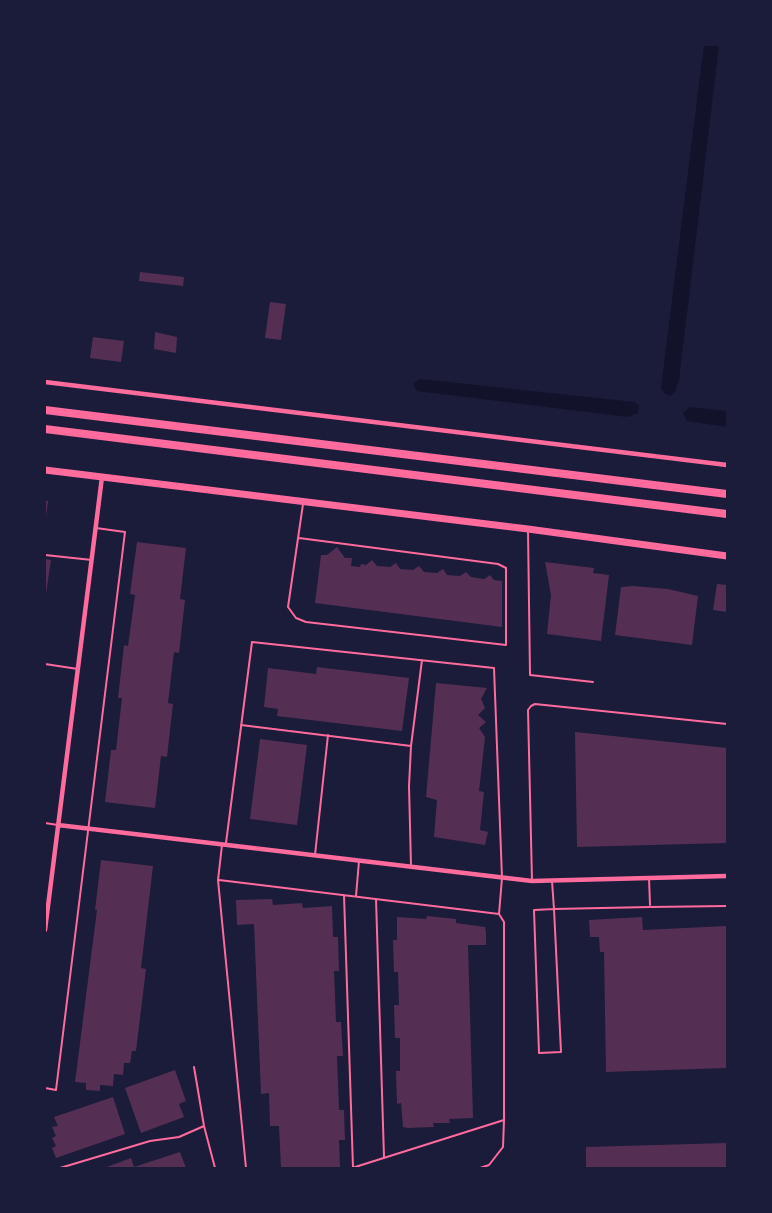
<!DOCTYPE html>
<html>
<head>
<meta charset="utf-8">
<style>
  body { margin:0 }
  #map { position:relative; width:772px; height:1213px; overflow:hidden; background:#1b1b3a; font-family:Roboto,sans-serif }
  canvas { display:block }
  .frame { position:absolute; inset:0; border:46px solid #1b1b3a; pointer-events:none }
</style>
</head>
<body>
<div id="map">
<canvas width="772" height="1213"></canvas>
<div class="frame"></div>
</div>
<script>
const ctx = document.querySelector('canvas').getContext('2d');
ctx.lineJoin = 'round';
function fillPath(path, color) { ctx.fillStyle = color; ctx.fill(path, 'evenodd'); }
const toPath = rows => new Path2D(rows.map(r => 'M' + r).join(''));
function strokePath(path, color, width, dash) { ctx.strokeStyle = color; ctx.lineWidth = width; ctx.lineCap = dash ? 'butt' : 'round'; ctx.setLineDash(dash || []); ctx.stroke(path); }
fillPath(toPath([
  [704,45,719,45,679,380,675,392,670,396,664,393,661,388],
  [420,379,634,402,639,406,638,413,628,417,417,391,413,384],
  [690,407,727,411,727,427,687,421,683,413]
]), '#12122b');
fillPath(toPath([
  [140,272,184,277,183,286,139,281],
  [270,302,286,304,281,340,265,338],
  [155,332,177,337,176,353,154,349],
  [93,337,124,341,121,362,90,358],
  [45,501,48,501,46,517,45,517],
  [137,542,186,548,180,599,185,600,179,653,174,652,168,703,173,704,167,757,161,756,155,808,105,802,111,750,116,750,122,698,118,698,124,645,128,646,135,595,130,594],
  [337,547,345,558,352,558,351,566,360,567,361,564,366,565,372,560,377,566,390,567,396,563,400,569,413,570,419,566,424,572,437,573,443,569,447,575,460,576,466,572,471,577,484,579,490,575,494,580,502,581,502,627,315,603,321,555,327,555],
  [45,559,51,560,46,594,45,594],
  [545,562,594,568,593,573,609,575,601,641,547,634,551,595],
  [717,584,727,585,727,612,713,610],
  [633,586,668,589,698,596,692,645,615,635,621,587],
  [317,667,409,678,402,731,277,716,278,709,264,707,268,668,316,674],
  [436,683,487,688,481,699,485,708,478,715,486,722,479,728,485,737,479,791,484,792,480,830,488,832,485,845,434,837,437,800,426,797],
  [575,732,727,748,727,843,577,847],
  [260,739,307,745,297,825,250,819],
  [101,860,153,866,141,968,146,969,136,1051,132,1051,130,1063,124,1063,123,1075,114,1074,113,1086,100,1085,100,1091,86,1090,86,1083,75,1082,97,910,95,910],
  [272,899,273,905,302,903,303,908,332,906,333,937,338,937,339,971,334,971,336,1022,341,1022,343,1056,337,1056,339,1110,344,1110,345,1140,339,1140,340,1168,281,1168,279,1126,270,1126,269,1093,261,1094,254,924,237,925,236,900],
  [427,916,456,919,456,923,485,927,486,932,486,945,468,945,473,1118,449,1119,450,1123,433,1123,434,1127,408,1128,403,1127,401,1103,397,1104,396,1071,400,1071,400,1038,395,1038,394,1005,399,1005,398,972,394,972,393,940,397,940,397,917,426,919],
  [642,917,643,930,727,926,727,1068,606,1072,604,952,600,952,599,937,590,937,589,920],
  [175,1070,186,1101,179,1104,184,1117,141,1133,125,1088],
  [113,1097,125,1134,56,1158,52,1148,56,1146,52,1138,56,1136,52,1127,58,1126,54,1117],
  [727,1143,727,1168,586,1168,586,1147],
  [180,1152,186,1168,104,1168,131,1158,134,1167]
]), '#542f53');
strokePath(toPath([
  [528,531,530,675,593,682],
  [299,538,498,564,506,568,506,645,306,622,296,618,288,607,303,504],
  [45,555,92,560],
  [45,664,78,669],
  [45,693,45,696],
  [241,725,411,746],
  [45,823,58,825],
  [226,843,252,642,494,668,502,878,499,914,504,922,504,1120,503,1147,489,1165,480,1168],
  [222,845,218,880,246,1168],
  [315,855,328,735],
  [411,866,409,786,411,746,422,660],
  [649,878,650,905],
  [219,880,499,914],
  [532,881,528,710,531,706,535,704,727,724],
  [552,881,554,909,561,1052,539,1053,534,910,554,909,650,907,727,906],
  [344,895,353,1168],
  [356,896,359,861],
  [376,899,384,1157],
  [45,1088,56,1090,125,532,96,528],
  [204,1126,215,1168],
  [60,1168,150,1141,179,1137,204,1126,194,1067],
  [352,1168,504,1120]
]), '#ff6b9d', 2);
strokePath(toPath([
  [45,382,727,465],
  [58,825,532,881,727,876],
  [45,930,102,477]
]), '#ff6b9d', 4.5);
strokePath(toPath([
  [45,470,528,529,727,556]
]), '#ff6b9d', 7);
strokePath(toPath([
  [45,410,727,494],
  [45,429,727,514]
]), '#ff6b9d', 8);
</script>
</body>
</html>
